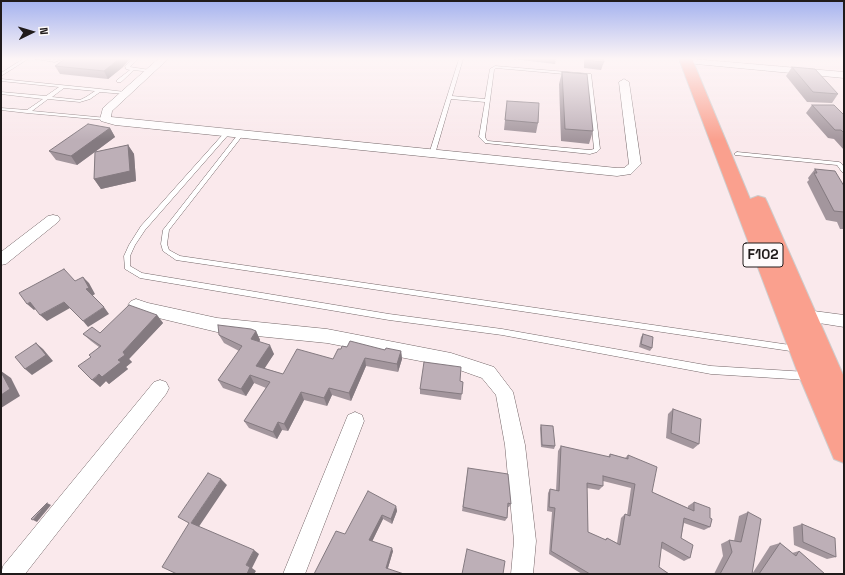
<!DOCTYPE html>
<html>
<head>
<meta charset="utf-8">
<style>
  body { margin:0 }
  #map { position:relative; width:845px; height:575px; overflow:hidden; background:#fae9ec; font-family:"Space Grotesk",sans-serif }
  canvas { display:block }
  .frame { position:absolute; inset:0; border:2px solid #201b1b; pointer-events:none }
  .north { position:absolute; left:12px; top:12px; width:40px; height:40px; -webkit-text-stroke:3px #fefafb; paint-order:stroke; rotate:85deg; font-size:11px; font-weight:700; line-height:16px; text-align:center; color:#201b1b }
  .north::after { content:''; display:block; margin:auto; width:14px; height:18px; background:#201b1b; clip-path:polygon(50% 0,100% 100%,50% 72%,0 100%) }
</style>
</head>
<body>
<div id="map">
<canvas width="845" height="575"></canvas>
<div class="frame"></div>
<div class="north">N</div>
</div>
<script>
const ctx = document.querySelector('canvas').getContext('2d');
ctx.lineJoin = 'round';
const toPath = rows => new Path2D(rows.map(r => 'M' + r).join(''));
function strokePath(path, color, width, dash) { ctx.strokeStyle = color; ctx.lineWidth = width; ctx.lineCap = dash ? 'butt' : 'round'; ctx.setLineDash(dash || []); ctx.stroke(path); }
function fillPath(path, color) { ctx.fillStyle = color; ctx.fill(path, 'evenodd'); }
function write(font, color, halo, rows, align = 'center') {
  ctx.font = font + ' "Space Grotesk",sans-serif'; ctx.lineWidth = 4; ctx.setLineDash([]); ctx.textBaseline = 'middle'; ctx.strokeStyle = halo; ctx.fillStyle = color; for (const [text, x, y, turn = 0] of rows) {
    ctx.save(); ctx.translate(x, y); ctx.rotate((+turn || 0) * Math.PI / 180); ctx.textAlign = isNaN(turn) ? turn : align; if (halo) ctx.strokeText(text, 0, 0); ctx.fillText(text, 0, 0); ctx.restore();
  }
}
const service = toPath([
  [23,59,28,59,1,76,1,73,23,59],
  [35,59,55,60,63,59,55,62,35,59],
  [133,59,138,59,130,67,150,70,152,71,150,72,134,70,121,82,117,82,117,80,130,70,126,69,125,66,133,59],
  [459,59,463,59,452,96,485,99,490,69,495,66,591,74,600,149,597,152,590,154,485,143,479,137,485,102,451,99,435,154,432,156,430,155,429,154,459,59],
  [496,68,587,76,594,149,590,150,488,141,486,139,485,137,494,70,496,68],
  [1,79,100,89,125,92,127,93,125,94,100,92,90,99,80,102,48,99,32,111,107,118,107,119,105,120,27,113,1,110,1,108,27,110,43,99,1,94,1,92,46,96,59,87,1,81,1,79],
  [64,88,95,91,86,97,80,100,52,97,64,88],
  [227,131,229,132,229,134,145,230,135,245,130,256,130,266,142,273,389,314,502,329,711,366,807,372,810,373,811,376,810,379,807,380,711,374,502,335,389,320,140,278,125,269,124,256,129,245,141,226,225,132,227,131],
  [241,132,244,134,243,135,169,230,167,244,169,250,180,256,797,346,800,347,801,349,800,351,797,352,176,260,163,251,161,244,163,230,239,133,241,132],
  [737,152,839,162,841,163,844,167,844,173,842,172,837,165,735,155,734,154,737,152]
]);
const minor = toPath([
  [158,59,168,59,112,111,111,117,617,168,624,168,629,164,619,82,624,79,629,82,641,164,631,174,617,176,115,125,101,121,100,119,103,108,158,59],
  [693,59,844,72,844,78,696,64,693,63,693,59],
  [53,215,58,216,60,219,58,222,6,264,1,265,1,252,48,216,53,215],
  [136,299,148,303,217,318,327,329,451,353,494,367,513,392,525,445,536,541,533,574,511,574,514,541,505,445,496,395,482,378,451,367,327,343,217,332,146,315,131,309,128,305,131,301,136,299],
  [806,310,844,315,844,327,800,320,798,316,800,312,806,310],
  [160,380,166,382,169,388,166,394,25,574,1,574,3,566,154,382,160,380],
  [355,412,362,415,364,421,305,574,283,574,348,415,355,412]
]);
const trunk = toPath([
  [679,59,692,59,750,199,758,196,765,198,767,202,844,377,844,463,834,459,799,376,679,59]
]);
strokePath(service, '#746668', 1);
strokePath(minor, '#746668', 1);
strokePath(trunk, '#cecdcd', 2);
fillPath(service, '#fff');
fillPath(minor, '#fff');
fillPath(trunk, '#faa08e');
fillPath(toPath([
  [511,59,556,59,555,64],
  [584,59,604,59,604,62,601,70,584,68],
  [55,66,123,67,108,79,60,74],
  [792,67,838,94,832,103,807,102,786,76],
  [562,72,593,131,589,144,561,141,559,84],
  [507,101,538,123,536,133,504,130],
  [812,105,844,115,844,150,834,139,828,138,806,113],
  [110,128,115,137,95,152,128,145,134,154,136,181,101,189,94,179,95,152,77,165,56,160,49,151],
  [815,169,844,186,844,229,840,229,837,222,826,220,807,182,809,180,808,178],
  [157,315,163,323,129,359,132,362,126,367,128,369,109,384,106,381,100,387,91,357,99,347,91,341,83,334,100,333],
  [256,331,260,340,259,342,274,354,264,368,283,374,333,359,341,349,347,347,401,351,402,359,398,372,366,366,351,401,332,395,327,406,304,400,288,431,282,430,277,439,249,428,244,421,266,388,254,383,246,396,223,388,218,380,239,351,224,343,219,335],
  [643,334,652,348,650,351,639,347,641,337],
  [463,382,461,400,420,394,420,389],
  [673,409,699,444,693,449,666,438,668,414],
  [541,425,555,446,554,449,541,447,540,428],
  [561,446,608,457,610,454,625,458,628,455,652,492,688,508,688,506,694,502,710,527,704,530,684,523,681,538,690,558,684,561,661,548,659,567,669,574,582,574,549,554,552,512,547,511,548,493,550,489,556,491,558,451],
  [603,481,631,488,627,515,625,514,621,518,617,543,607,538,604,540,588,532,587,488,599,490,603,486],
  [468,468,511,504,509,507,508,507,507,518,505,521,462,511],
  [396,506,397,511,392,524,383,519,372,541,393,551,388,568,314,574,345,534],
  [748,512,751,574,714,574,723,556,721,544,729,540,734,541,739,516],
  [802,524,836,557,827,559,794,545,793,527],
  [780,543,792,553,799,551,825,574,752,574,770,546]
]), '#a3969d');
fillPath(toPath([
  [119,59,130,59,123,67,108,79,104,71],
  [110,128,115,137,77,165,71,156],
  [128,145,134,154,136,181,101,189,94,179],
  [83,277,89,283,95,294,92,296,86,289],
  [30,302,37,308,34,310,27,304],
  [64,302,70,308,47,321,40,315],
  [104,307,109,314,88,327,83,321],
  [157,315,163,323,129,359,132,362,126,367,128,369,109,384,106,381,100,387,92,380,118,360,123,352],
  [256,331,260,340,255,347,251,339],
  [36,343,43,349,53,361,32,375,25,369],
  [270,345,274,354,261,374,256,366],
  [401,351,402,359,398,372,397,364],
  [365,358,366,366,351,401,349,393],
  [1,371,11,378,20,396,1,408],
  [250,375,254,383,246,396,241,389],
  [329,388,332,395,327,406,324,398],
  [301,392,304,400,288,431,284,424],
  [278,422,282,430,277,439,273,432],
  [221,479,227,485,198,528,191,523],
  [47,503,51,505,37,522,33,520],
  [396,506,397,511,392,524,391,519],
  [382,515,383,519,371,544,369,540],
  [392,548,393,551,387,571,386,568],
  [254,550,259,554,252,568,256,571,254,574,247,574,246,565]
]), '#847a80');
const building = toPath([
  [65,59,119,59,104,71,55,66,65,59],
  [586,59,604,59,604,62,586,60,586,59],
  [792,67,815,69,838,94,813,92,792,67],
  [562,72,587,74,593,131,565,129,562,72],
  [507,101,539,103,538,123,505,120,507,101],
  [812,105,834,105,844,115,844,133,841,130,835,130,812,105],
  [88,124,110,128,71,156,49,151,88,124],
  [128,145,130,171,94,179,95,152,128,145],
  [815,169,835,171,844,186,844,212,834,211,814,173,817,173,815,169],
  [64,269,75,281,83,277,89,288,86,289,104,307,83,321,64,302,40,315,30,302,27,304,19,293,64,269],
  [129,305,157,315,123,352,125,355,118,360,121,362,102,377,99,374,92,380,78,366,91,357,89,355,101,346,83,334,92,327,100,333,129,305],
  [218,325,251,329,256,331,251,339,270,345,256,366,283,374,297,349,333,359,338,349,341,349,342,346,347,347,350,341,385,350,386,348,401,351,397,364,365,358,349,393,329,388,324,398,301,392,284,424,278,422,273,432,244,421,270,382,250,375,241,389,218,380,242,346,219,335,218,325],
  [643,334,653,337,652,348,641,344,643,334],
  [36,343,46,355,25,369,15,357,36,343],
  [424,362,461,367,460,381,463,382,462,394,420,389,424,362],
  [1,372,10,389,1,395,1,372],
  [673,409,701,419,699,444,671,433,673,409],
  [541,425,553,426,555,446,542,445,541,425],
  [561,446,610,457,610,454,628,459,628,455,657,467,652,492,694,511,694,502,710,508,710,518,712,519,710,527,684,518,681,538,693,545,690,558,662,542,659,567,669,574,590,574,551,551,555,508,549,507,550,489,559,491,561,446],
  [603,476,635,484,630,516,625,514,620,545,607,538,606,540,588,532,587,483,603,486,603,476],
  [468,468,508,474,511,504,508,503,507,518,463,507,468,468],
  [208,473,221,479,191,523,254,550,246,565,250,567,247,574,177,574,162,567,189,523,178,517,208,473],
  [368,491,396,506,391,519,382,515,369,540,392,548,386,568,404,574,314,574,336,531,345,534,368,491],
  [47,503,33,520,31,519,47,503],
  [748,512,761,519,752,574,720,574,732,552,729,540,741,542,748,512],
  [802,524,835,538,836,557,803,542,802,524],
  [780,543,796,556,799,551,825,574,759,574,780,543],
  [467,549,505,561,503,574,462,574,467,549]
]);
fillPath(building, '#bdafb7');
strokePath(building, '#847a80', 1);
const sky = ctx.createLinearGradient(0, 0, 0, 140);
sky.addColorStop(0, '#a4b2ef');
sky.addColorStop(0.42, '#fdf5f6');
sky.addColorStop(1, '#fdf5f600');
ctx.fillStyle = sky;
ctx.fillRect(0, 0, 845, 140);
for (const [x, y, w] of [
  [763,255,40]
]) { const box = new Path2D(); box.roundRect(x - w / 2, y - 12, w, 24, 3); ctx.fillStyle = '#fefafb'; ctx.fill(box); strokePath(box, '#201b1b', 1); }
write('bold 14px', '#201b1b', null, [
  ["F102",763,255]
]);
</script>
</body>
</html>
